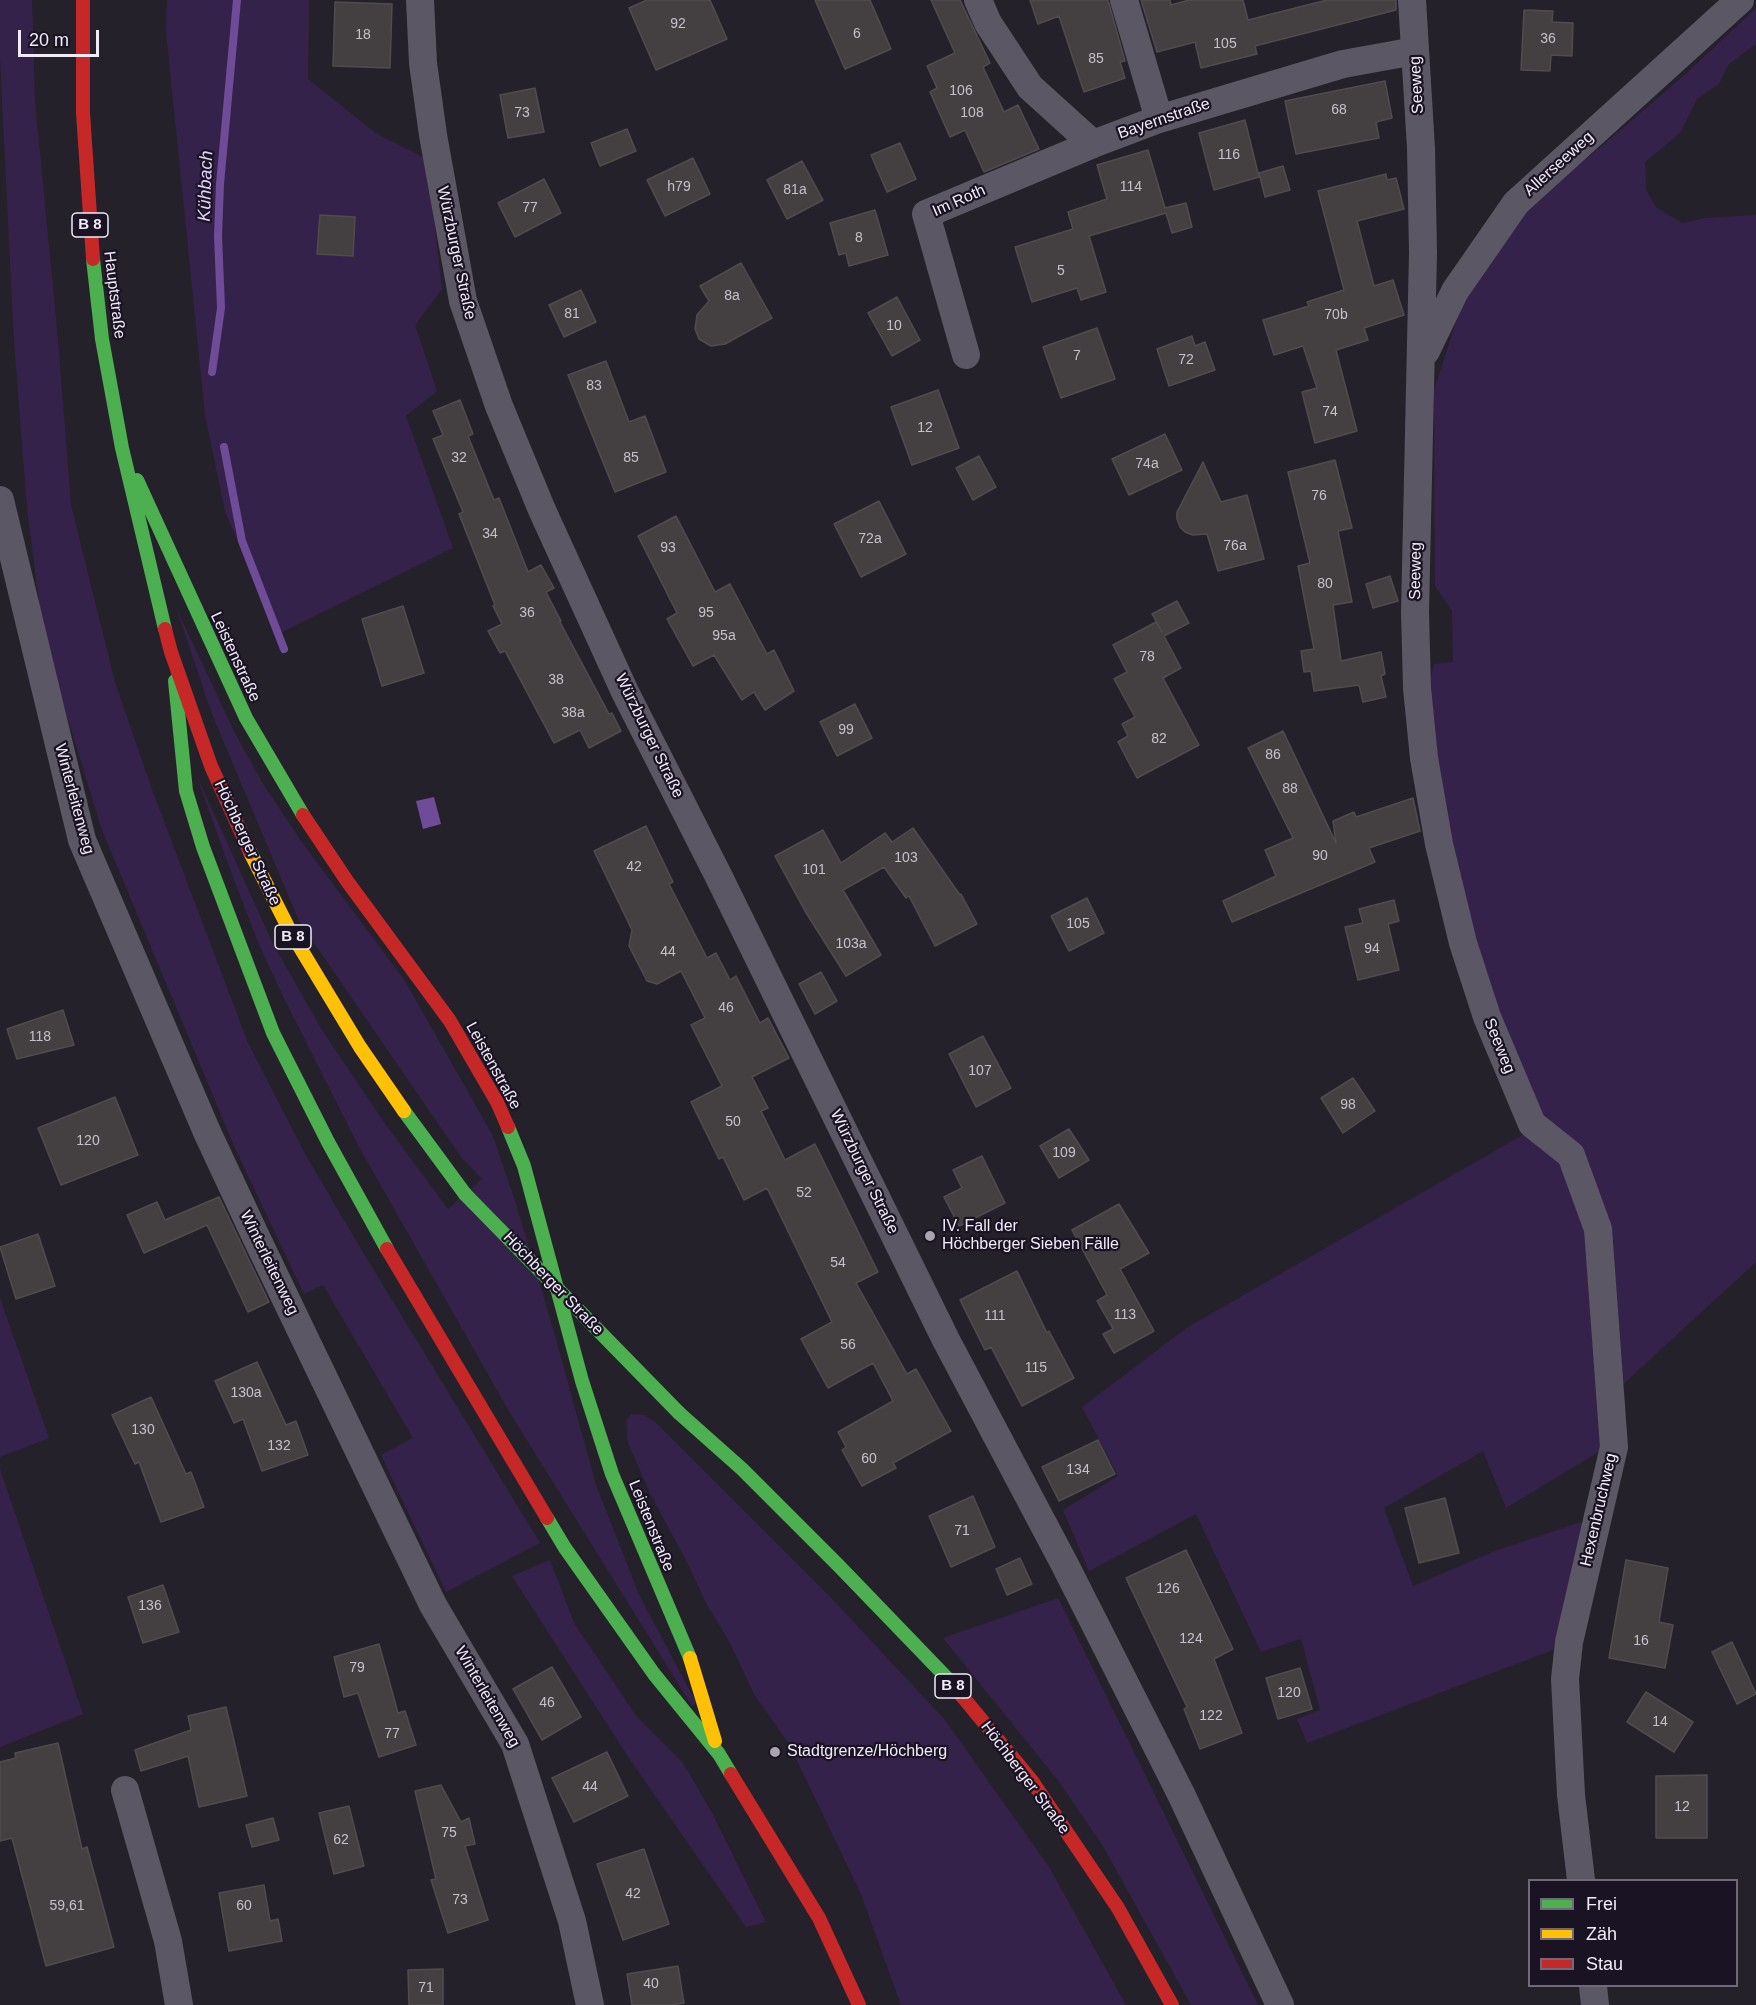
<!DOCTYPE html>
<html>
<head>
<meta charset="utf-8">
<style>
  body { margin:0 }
  #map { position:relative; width:1756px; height:2005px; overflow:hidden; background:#25212a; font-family:Arial,sans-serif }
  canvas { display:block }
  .legend { position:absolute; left:1528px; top:1879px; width:210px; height:108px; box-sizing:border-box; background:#1a1324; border:2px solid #706978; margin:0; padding:8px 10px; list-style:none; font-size:18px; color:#f0ebf7 }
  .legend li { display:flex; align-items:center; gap:12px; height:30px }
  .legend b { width:30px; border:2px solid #706978 }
  .scale { position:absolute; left:18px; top:30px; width:81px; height:27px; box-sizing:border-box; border:3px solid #f0ebf7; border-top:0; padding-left:8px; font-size:18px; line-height:21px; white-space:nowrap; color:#f0ebf7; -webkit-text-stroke:4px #1a1324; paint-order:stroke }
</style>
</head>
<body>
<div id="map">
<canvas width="1756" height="2005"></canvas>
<ul class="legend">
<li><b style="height:8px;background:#4caf50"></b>Frei</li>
<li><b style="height:8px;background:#ffc107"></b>Zäh</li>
<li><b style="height:8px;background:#c62828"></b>Stau</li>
</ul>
<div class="scale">20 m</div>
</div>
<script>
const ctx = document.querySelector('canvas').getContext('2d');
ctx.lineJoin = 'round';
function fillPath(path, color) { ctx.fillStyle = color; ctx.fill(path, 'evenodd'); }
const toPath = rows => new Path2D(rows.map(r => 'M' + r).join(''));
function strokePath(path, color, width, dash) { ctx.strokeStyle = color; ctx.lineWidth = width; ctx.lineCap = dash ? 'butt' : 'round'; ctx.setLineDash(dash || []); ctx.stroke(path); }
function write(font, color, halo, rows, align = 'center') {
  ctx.font = font + ' Arial,sans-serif'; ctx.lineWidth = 4.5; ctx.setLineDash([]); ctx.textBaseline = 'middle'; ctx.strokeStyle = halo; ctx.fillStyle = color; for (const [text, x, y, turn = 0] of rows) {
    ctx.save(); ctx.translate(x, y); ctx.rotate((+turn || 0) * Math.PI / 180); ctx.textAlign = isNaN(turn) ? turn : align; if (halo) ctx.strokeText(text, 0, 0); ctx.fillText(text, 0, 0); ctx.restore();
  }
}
fillPath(toPath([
  [0,0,32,0,35,101,58,340,71,505,115,682,151,787,248,1043,304,1152,361,1249,540,1543,446,1592,381,1455,413,1438,323,1285,304,1294,235,1148,102,830,44,641,27,508,14,342,0,58],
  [167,0,309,0,308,79,377,134,427,159,442,289,415,325,437,391,406,416,453,548,276,635,225,511,205,415,166,31],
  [1756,8,1756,44,1729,64,1719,84,1697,99,1680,133,1645,162,1646,190,1656,207,1682,223,1705,218,1756,215,1756,1262,1606,1400,1605,1448,1506,1508,1483,1451,1384,1508,1413,1586,1495,1551,1584,1521,1553,1650,1307,1743,1297,1719,1320,1710,1301,1639,1261,1652,1196,1514,1089,1571,1063,1510,1118,1476,1082,1407,1188,1327,1521,1136,1539,1121,1495,1020,1444,835,1426,701,1434,664,1453,662,1452,611,1435,586,1434,390,1464,298,1517,215,1603,145,1689,71],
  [177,610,234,731,263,784,301,841,405,981,493,1136,515,1201,554,1332,596,1485,640,1597,696,1702,692,1706,510,1413,359,1147,284,998,260,947,234,880,196,774,272,942,322,1030,386,1125,448,1209,482,1179,461,1157,299,921,212,714],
  [0,1298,49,1438,0,1457],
  [631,1414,644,1415,655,1422,835,1602,945,1720,1049,1867,1126,2005,901,2005,861,1894,789,1744,754,1694,729,1641,707,1605,688,1564,651,1495,628,1443,626,1420],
  [0,1469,83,1714,0,1747],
  [550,1560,574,1623,637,1717,683,1763,711,1811,766,1922,746,1927,629,1758,512,1576],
  [1058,1598,1128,1740,1258,2005,1191,2005,1103,1846,1057,1779,943,1638]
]), '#35224b');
fillPath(toPath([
  [434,797,441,824,423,829,416,801]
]), '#6f4c97');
strokePath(toPath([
  [212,372,221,308,218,235,220,184,237,0],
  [224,447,242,541,284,649]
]), '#6f4c97', 8);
const building = toPath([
  [647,0,710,0,727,39,656,70,629,8,647,0],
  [815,0,870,0,891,49,845,69,815,0],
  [931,0,960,0,990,63,983,67,1004,112,1018,105,1039,149,984,172,965,130,950,137,930,92,937,88,927,66,955,53,931,0],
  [1030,0,1108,0,1125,61,1120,62,1125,78,1084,92,1059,16,1038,24,1030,0],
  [1141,0,1170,0,1171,5,1189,0,1243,0,1248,20,1327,0,1396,0,1396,10,1255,46,1257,54,1201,68,1195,42,1157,52,1141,0],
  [335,2,392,4,390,68,333,66,335,2],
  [1524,10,1553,11,1552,22,1573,23,1572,56,1551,55,1550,71,1521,70,1524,10],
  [1385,81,1392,118,1376,122,1379,138,1296,154,1285,101,1385,81],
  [535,88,544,132,508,138,500,95,535,88],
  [1245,120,1259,177,1214,190,1199,133,1245,120],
  [627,129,636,151,600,166,591,143,627,129],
  [900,143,916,179,887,192,871,155,900,143],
  [1148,150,1165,208,1186,203,1192,227,1172,233,1166,213,1089,236,1106,292,1081,300,1077,288,1032,302,1015,247,1073,229,1068,212,1107,199,1097,165,1148,150],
  [693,158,710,194,665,216,647,180,693,158],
  [802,161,823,200,787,219,767,180,802,161],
  [1283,166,1290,190,1265,197,1259,173,1283,166],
  [1386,174,1387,180,1396,178,1404,209,1357,221,1374,286,1393,280,1404,315,1364,328,1368,340,1336,350,1357,431,1315,443,1302,392,1317,388,1303,346,1274,355,1263,320,1309,306,1307,302,1344,290,1318,191,1386,174],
  [544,179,561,213,515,237,498,203,544,179],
  [875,210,888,255,849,266,846,253,839,255,830,223,875,210],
  [320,215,355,217,353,256,317,254,320,215],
  [741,263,772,318,725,344,711,346,699,339,695,329,697,315,709,301,700,286,741,263],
  [581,290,596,322,564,337,549,305,581,290],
  [897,297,920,340,892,356,868,313,897,297],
  [1097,328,1115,379,1061,398,1043,347,1097,328],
  [1192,336,1195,346,1205,342,1215,370,1169,386,1157,349,1192,336],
  [606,361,629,422,645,416,666,472,615,492,568,375,606,361],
  [938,390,959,448,912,465,891,407,938,390],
  [460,400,473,434,468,436,494,500,499,498,528,572,541,565,554,588,546,592,561,621,560,622,609,714,612,713,621,731,589,748,580,730,554,743,505,651,500,653,488,631,502,624,493,606,495,605,459,514,463,512,433,439,443,435,433,411,460,400],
  [1165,434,1182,470,1129,495,1112,459,1165,434],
  [979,456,996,487,973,500,956,468,979,456],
  [1335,460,1352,528,1338,531,1352,602,1333,605,1341,661,1381,652,1385,674,1381,676,1386,697,1363,702,1359,685,1314,691,1311,671,1304,672,1301,651,1314,649,1298,566,1310,563,1288,472,1335,460],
  [1203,462,1221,502,1247,495,1264,559,1218,571,1207,534,1193,535,1185,532,1180,527,1177,519,1177,512,1203,462],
  [879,501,906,554,861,577,834,524,879,501],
  [676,516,715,592,730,584,767,654,774,650,794,691,765,710,754,692,742,700,714,655,693,666,667,619,677,613,638,536,676,516],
  [1390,576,1398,601,1373,608,1366,584,1390,576],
  [1177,601,1189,623,1164,636,1181,668,1163,678,1199,745,1137,778,1118,742,1128,736,1122,724,1135,717,1114,679,1127,672,1113,645,1156,622,1162,632,1152,614,1177,601],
  [403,606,424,673,382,686,362,619,403,606],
  [855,704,872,738,837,756,820,722,855,704],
  [1283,731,1336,843,1333,821,1354,812,1356,817,1413,798,1420,831,1369,848,1375,862,1232,922,1223,901,1276,876,1265,850,1293,838,1248,748,1283,731],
  [646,826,673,882,669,884,707,958,716,953,730,980,736,976,760,1023,768,1018,789,1058,752,1077,768,1108,761,1111,785,1160,815,1144,878,1272,856,1283,907,1374,916,1369,951,1431,893,1463,896,1468,862,1486,842,1450,846,1447,838,1432,893,1401,873,1363,828,1388,801,1339,832,1322,767,1188,744,1200,723,1157,719,1159,691,1102,722,1086,691,1025,705,1018,681,971,657,984,647,981,629,946,632,930,594,851,646,826],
  [913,828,960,895,961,894,977,924,935,946,909,896,906,898,884,867,843,890,881,955,846,976,805,911,775,856,823,830,841,863,885,833,892,842,913,828],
  [1087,898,1104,933,1069,951,1051,916,1087,898],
  [1394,900,1399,921,1388,924,1399,970,1358,980,1345,927,1363,923,1359,909,1394,900],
  [821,972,837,1001,815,1014,799,984,821,972],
  [63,1010,74,1045,17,1059,7,1029,63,1010],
  [983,1036,1011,1088,976,1107,949,1054,983,1036],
  [1353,1078,1375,1111,1343,1133,1321,1098,1353,1078],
  [115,1097,138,1155,61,1185,38,1128,115,1097],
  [1069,1129,1089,1160,1059,1178,1040,1146,1069,1129],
  [982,1156,1005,1203,959,1226,944,1197,962,1188,953,1170,982,1156],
  [219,1197,269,1302,248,1312,207,1225,144,1253,127,1215,157,1202,165,1220,219,1197],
  [1119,1204,1149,1253,1120,1269,1154,1331,1114,1353,1103,1334,1113,1329,1097,1301,1107,1295,1072,1230,1119,1204],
  [38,1234,55,1286,16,1299,0,1247,38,1234],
  [1017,1271,1047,1333,1049,1331,1074,1378,1022,1406,991,1347,985,1350,960,1300,1017,1271],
  [257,1362,286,1425,296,1421,308,1455,262,1471,243,1419,234,1423,215,1381,257,1362],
  [151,1397,186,1474,191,1472,204,1507,161,1522,139,1462,135,1464,112,1415,151,1397],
  [1098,1440,1115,1474,1059,1501,1042,1467,1098,1440],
  [973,1496,995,1547,951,1567,929,1516,973,1496],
  [1445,1498,1459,1553,1419,1563,1405,1508,1445,1498],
  [1186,1550,1233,1649,1214,1659,1242,1733,1200,1749,1184,1709,1187,1707,1126,1578,1186,1550],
  [1020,1558,1032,1584,1007,1595,996,1569,1020,1558],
  [1626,1560,1668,1568,1659,1622,1673,1625,1665,1668,1609,1658,1626,1560],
  [163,1585,179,1632,143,1643,128,1597,163,1585],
  [1732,1642,1756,1694,1737,1704,1712,1652,1732,1642],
  [379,1644,398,1713,405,1711,416,1745,379,1757,358,1693,344,1697,334,1657,379,1644],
  [552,1667,581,1717,542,1740,513,1689,552,1667],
  [1300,1668,1312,1709,1278,1719,1266,1678,1300,1668],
  [1646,1692,1693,1722,1674,1752,1627,1722,1646,1692],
  [226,1707,247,1796,199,1807,188,1756,141,1771,135,1750,191,1730,188,1716,226,1707],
  [58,1743,82,1849,87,1847,114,1947,46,1966,12,1838,0,1841,0,1762,16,1758,15,1753,58,1743],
  [607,1752,628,1796,574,1822,552,1778,607,1752],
  [1707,1775,1707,1838,1656,1838,1656,1776,1707,1775],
  [441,1785,461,1822,469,1818,475,1844,465,1846,488,1920,448,1933,431,1880,436,1879,415,1791,441,1785],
  [349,1806,364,1866,334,1874,319,1813,349,1806],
  [273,1818,279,1840,252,1847,246,1825,273,1818],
  [644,1849,669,1924,623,1940,597,1864,644,1849],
  [264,1885,270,1921,278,1919,282,1941,229,1951,219,1893,264,1885],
  [678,1966,684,2003,671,2005,632,2005,627,1974,678,1966],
  [443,1969,443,2005,409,2005,408,1970,443,1969]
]);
fillPath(building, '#444041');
strokePath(building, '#504c4d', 1.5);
strokePath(toPath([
  [420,0,423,63,433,135,463,301,499,406,542,510,625,692,718,875,946,1340,1065,1565,1181,1794,1280,2005],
  [978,0,988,23,1030,87,1093,144,1159,119,1343,64,1415,51],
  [1124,0,1159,119],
  [1412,0,1421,148,1423,253,1415,612,1417,688,1424,758,1439,844,1463,943,1487,1017,1532,1124,1571,1155,1598,1229,1614,1447,1569,1642,1565,1679,1571,1795,1581,1880],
  [1426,351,1455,291,1516,203,1740,0],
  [966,355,926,214,1093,144],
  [0,500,82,840,207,1132,256,1237,433,1605,515,1744,572,1921,590,2005],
  [125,1790,168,1941,179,2005],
  [1593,1986,1595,2005]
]), '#5c5764', 28);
strokePath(toPath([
  [93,259,102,339,122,448,165,629],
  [137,480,246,718,303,815],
  [175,681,186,791,203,847,273,1033,328,1142,387,1249],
  [404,1111,465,1194],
  [508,1127,524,1166,582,1381,612,1474,690,1658],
  [679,1413,742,1469,839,1566,947,1678,962,1696],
  [547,1518,565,1548,654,1674,719,1754,731,1774]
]), '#4caf50', 14);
strokePath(toPath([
  [250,852,290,931,360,1047,404,1111],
  [690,1658,715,1741]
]), '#ffc107', 14);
strokePath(toPath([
  [83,0,83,113,93,259],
  [165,629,171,652,211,766,250,852],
  [303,815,347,881,450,1021,497,1102,508,1127],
  [387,1249,547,1518],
  [962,1696,1032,1781,1118,1908,1172,2005],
  [731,1774,819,1918,859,2005]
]), '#c62828', 14);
strokePath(toPath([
  [465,1194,679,1413]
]), '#4caf50', 14);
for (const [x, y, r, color] of [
  [930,1236,6,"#a9a4af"],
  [775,1752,6,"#a9a4af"]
]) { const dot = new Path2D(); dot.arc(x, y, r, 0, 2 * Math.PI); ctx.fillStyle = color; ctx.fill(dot); strokePath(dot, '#1a1324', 2); }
write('14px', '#c5c0ca', null, [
  ["92",678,24],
  ["6",857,34],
  ["18",363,35],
  ["36",1548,39],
  ["105",1225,44],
  ["85",1096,59],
  ["106",961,91],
  ["68",1339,110],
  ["73",522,113],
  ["108",972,113],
  ["116",1229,155],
  ["h79",679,187],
  ["114",1131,187],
  ["81a",795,190],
  ["77",530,208],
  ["8",859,238],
  ["5",1061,271],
  ["8a",732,296],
  ["81",572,314],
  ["70b",1336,315],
  ["10",894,326],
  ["7",1077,356],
  ["72",1186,360],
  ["83",594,386],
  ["74",1330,412],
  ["12",925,428],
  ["32",459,458],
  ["85",631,458],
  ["74a",1147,464],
  ["76",1319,496],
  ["34",490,534],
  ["72a",870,539],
  ["76a",1235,546],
  ["93",668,548],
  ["80",1325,584],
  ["36",527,613],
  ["95",706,613],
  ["95a",724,636],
  ["78",1147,657],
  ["38",556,680],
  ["38a",573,713],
  ["99",846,730],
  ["82",1159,739],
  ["86",1273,755],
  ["88",1290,789],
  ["90",1320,856],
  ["103",906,858],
  ["42",634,867],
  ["101",814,870],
  ["105",1078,924],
  ["103a",851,944],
  ["94",1372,949],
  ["44",668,952],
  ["46",726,1008],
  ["118",40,1037],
  ["107",980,1071],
  ["98",1348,1105],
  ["50",733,1122],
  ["120",88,1141],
  ["109",1064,1153],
  ["52",804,1193],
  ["54",838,1263],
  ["113",1125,1315],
  ["111",995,1316],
  ["56",848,1345],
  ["115",1036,1368],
  ["130a",246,1393],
  ["130",143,1430],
  ["132",279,1446],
  ["60",869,1459],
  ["134",1078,1470],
  ["71",962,1531],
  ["126",1168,1589],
  ["136",150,1606],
  ["124",1191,1639],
  ["16",1641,1641],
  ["79",357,1668],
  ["120",1289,1693],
  ["46",547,1703],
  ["122",1211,1716],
  ["14",1660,1722],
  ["77",392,1734],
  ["44",590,1787],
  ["12",1682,1807],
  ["75",449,1833],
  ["62",341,1840],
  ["42",633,1894],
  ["73",460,1900],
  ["59,61",67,1906],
  ["60",244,1906],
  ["40",651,1984],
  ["71",426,1988]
]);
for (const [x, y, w] of [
  [90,225,36],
  [293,937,36],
  [953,1686,36]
]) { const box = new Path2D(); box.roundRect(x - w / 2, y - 12, w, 24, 4.5); ctx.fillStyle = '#1a1324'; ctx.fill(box); strokePath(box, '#f0ebf7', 1.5); }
write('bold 15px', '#f0ebf7', null, [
  ["B 8",90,225],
  ["B 8",293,937],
  ["B 8",953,1686]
]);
write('16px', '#f0ebf7', '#1a1324', [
  ["Seeweg",1417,85,-93],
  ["Bayernstraße",1164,119,-19],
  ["Allerseeweg",1559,164,-42],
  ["Im Roth",959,201,-24],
  ["Würzburger Straße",456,253,78],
  ["Hauptstraße",114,295,83],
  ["Seeweg",1416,571,-89],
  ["Leistenstraße",235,657,65],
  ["Würzburger Straße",649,736,64],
  ["Winterleitenweg",74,799,75],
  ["Höchberger Straße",247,843,65],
  ["Seeweg",1499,1046,68],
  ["Leistenstraße",493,1066,61],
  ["Würzburger Straße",864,1172,64],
  ["Winterleitenweg",269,1263,64],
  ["Höchberger Straße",553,1284,46],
  ["Hexenbruchweg",1599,1510,-77],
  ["Leistenstraße",651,1526,68],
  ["Winterleitenweg",487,1697,60],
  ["Höchberger Straße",1025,1778,53]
]);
write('16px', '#f0ebf7', '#1a1324', [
  ["IV. Fall der",942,1227],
  ["Höchberger Sieben Fälle",942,1245],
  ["Stadtgrenze/Höchberg",787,1752]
], 'left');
write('italic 18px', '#e2d0fd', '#1a1324', [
  ["Kühbach",206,186,-88]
]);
</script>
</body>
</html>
